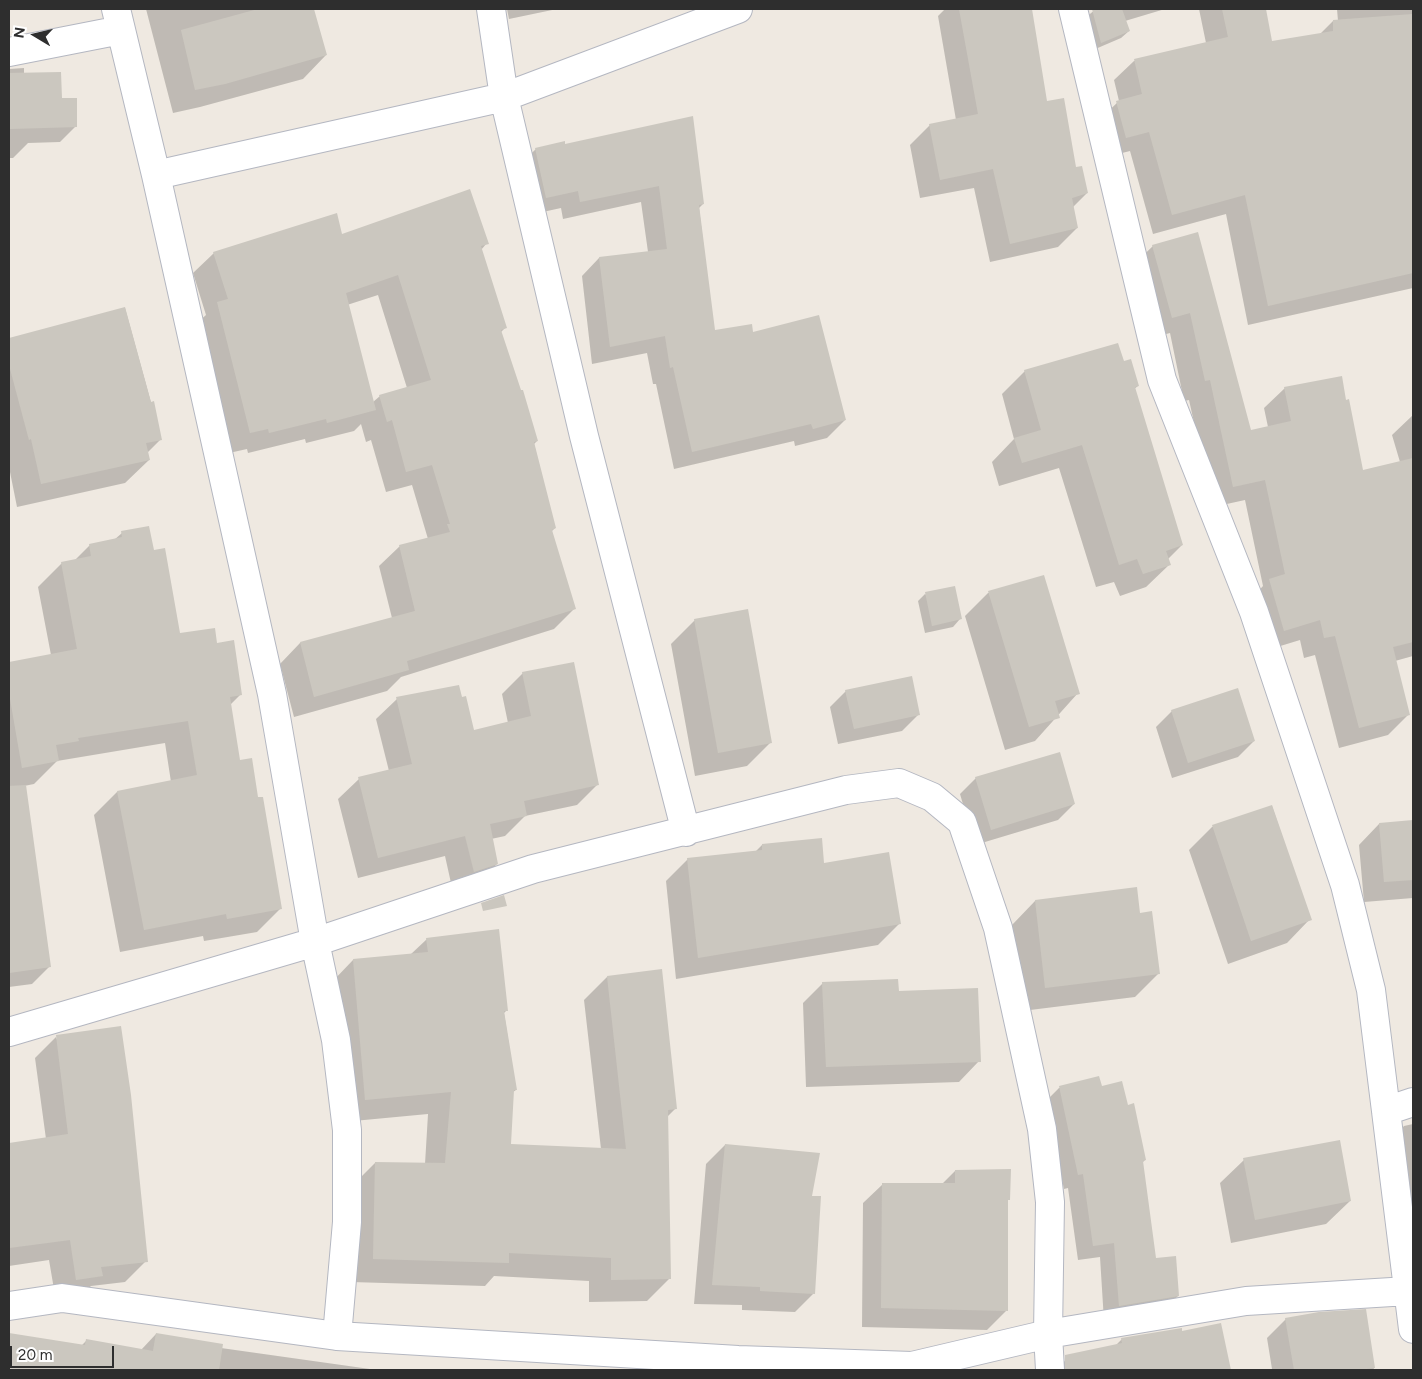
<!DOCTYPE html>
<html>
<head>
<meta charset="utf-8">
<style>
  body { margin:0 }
  #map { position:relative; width:1422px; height:1379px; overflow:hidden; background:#efe9e1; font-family:Figtree,sans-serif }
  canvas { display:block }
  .frame { position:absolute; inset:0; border:10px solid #2e2e2e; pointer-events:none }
  .north { position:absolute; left:10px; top:10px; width:50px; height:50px; -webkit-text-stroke:4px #fff; paint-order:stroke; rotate:279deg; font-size:14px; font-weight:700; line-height:20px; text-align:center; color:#2e2e2e }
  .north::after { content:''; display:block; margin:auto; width:18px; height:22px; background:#2e2e2e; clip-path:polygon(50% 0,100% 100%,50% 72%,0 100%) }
  .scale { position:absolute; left:10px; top:1346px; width:104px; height:22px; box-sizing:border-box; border:2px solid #2e2e2e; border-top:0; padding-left:6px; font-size:15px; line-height:18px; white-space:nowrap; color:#2e2e2e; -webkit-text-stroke:4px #fff; paint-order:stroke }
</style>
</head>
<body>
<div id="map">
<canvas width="1422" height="1379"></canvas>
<div class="frame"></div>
<div class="north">N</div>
<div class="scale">20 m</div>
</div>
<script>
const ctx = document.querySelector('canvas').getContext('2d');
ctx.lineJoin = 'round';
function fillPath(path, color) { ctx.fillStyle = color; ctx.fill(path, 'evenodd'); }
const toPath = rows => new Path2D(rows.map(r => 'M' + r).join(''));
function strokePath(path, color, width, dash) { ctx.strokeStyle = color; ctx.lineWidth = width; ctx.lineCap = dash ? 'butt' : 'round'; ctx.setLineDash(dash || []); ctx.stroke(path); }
fillPath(toPath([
  [146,9,313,9,326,55,303,79,200,107,173,113],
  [507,9,557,9,509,19],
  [945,9,1030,9,1046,102,1087,193,1072,208,1077,228,1058,247,990,262,974,188,920,198,910,145,930,125,956,120,938,16],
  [1096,9,1165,9,1125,21,1129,31,1121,38,1093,50,1085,18],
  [1199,9,1265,9,1271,43,1320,34,1333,21,1338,21,1337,9,1413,9,1413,288,1248,325,1226,214,1153,234,1130,151,1106,157,1097,122,1119,101,1114,80,1134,61,1206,43],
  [24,68,24,74,61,99,76,126,60,142,28,143,13,158,9,158,9,69],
  [564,145,703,204,699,208,714,332,752,333,845,420,827,438,795,446,794,441,674,469,656,384,653,384,647,353,592,364,582,276,599,258,648,252,641,202,563,219,561,208,529,215,518,166,536,149],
  [1197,233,1250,432,1268,427,1264,408,1285,388,1362,471,1400,462,1392,435,1413,415,1413,656,1395,661,1408,715,1388,735,1339,748,1315,655,1304,658,1300,640,1264,651,1249,601,1263,586,1245,500,1213,507,1189,400,1184,401,1170,333,1151,338,1132,266,1153,246],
  [341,236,487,243,481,250,505,328,500,333,537,441,534,444,555,528,551,532,575,608,554,629,401,677,387,691,294,717,280,664,300,643,392,618,379,566,400,546,428,539,412,485,386,492,371,440,366,442,361,424,354,431,306,443,305,439,248,453,247,449,229,453,197,323,206,315,193,273,214,253],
  [378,295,407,388,380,396,373,402,347,305],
  [125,308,161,439,147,453,149,460,125,483,17,507,9,467,9,340],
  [1123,362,1138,386,1134,389,1182,545,1168,559,1170,564,1146,587,1120,596,1114,582,1096,587,1059,468,999,486,992,462,1014,439,1002,394,1025,371],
  [122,533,153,551,179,635,216,644,240,695,230,705,239,761,257,799,280,909,257,932,204,941,203,936,120,952,94,815,117,792,171,782,165,743,57,761,34,784,9,789,9,663,51,655,38,587,62,563,74,561,90,545,114,540],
  [1043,576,1078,693,1035,741,1005,750,965,616,988,593],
  [925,594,960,619,953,627,925,633,918,601],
  [695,620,771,742,747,766,695,776,671,644],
  [523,673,598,784,577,805,525,816,505,836,491,839,497,864,476,884,453,892,445,856,358,878,338,799,359,779,389,771,376,719,397,699,473,731,508,723,502,694],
  [846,691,918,715,902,731,838,744,830,707],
  [1172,711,1254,741,1238,757,1172,778,1156,727],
  [976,778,1074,804,1058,820,975,845,960,794],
  [27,804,50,966,32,984,9,987,9,805],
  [1272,806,1310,919,1287,943,1228,964,1189,850,1212,827],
  [1413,821,1413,898,1364,902,1359,845,1379,824],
  [762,845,823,864,900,923,878,945,676,979,666,881,688,859,755,852],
  [1035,901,1139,914,1158,974,1135,997,1022,1011,1012,925],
  [427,939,507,1010,504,1013,516,1090,513,1092,510,1145,601,1149,584,1000,607,977,660,971,676,1108,667,1117,670,1278,647,1301,589,1302,589,1281,494,1276,485,1286,351,1282,352,1186,375,1163,425,1164,428,1114,343,1122,331,983,353,960,410,955],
  [823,983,898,992,979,1061,959,1082,806,1087,803,1003],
  [56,1037,146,1261,125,1282,91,1286,80,1296,56,1301,49,1260,9,1266,9,1144,46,1139,35,1058],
  [1101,1087,1145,1160,1142,1163,1155,1259,1178,1296,1163,1311,1104,1321,1100,1257,1078,1260,1068,1188,1064,1189,1044,1103,1059,1088],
  [1413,1124,1413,1292,1386,1145,1404,1126],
  [725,1145,810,1197,814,1293,795,1312,742,1310,742,1305,694,1304,706,1164],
  [1244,1160,1350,1201,1326,1224,1231,1243,1220,1183],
  [955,1171,1007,1310,987,1330,862,1327,863,1203,883,1184,942,1184],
  [1365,1311,1374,1370,1263,1370,1272,1369,1267,1338,1286,1319],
  [1220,1324,1229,1370,1055,1370,1066,1360,1115,1346,1122,1339,1181,1332],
  [156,1334,221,1348,377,1370,9,1370,9,1335,81,1346,86,1341,141,1350]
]), '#0003');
fillPath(toPath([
  [258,9,314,9,327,55,225,84,195,90,181,30],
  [959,9,1032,9,1047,101,1064,98,1076,167,1082,166,1088,193,1072,198,1078,228,1010,244,993,169,940,180,929,124,978,114],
  [1092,9,1122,9,1130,31,1101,43],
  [1222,9,1266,9,1272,41,1333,31,1333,20,1413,14,1413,273,1268,306,1245,195,1172,215,1149,132,1126,138,1116,101,1142,94,1134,59,1228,37],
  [61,72,62,98,77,98,77,127,9,129,9,73],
  [693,116,704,204,699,205,715,330,752,324,753,332,819,315,846,420,813,429,811,424,692,452,673,367,670,368,665,336,610,347,599,257,667,249,659,186,580,202,578,191,546,198,535,148,565,141,565,144],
  [470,189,489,244,481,246,507,328,501,330,521,390,523,390,538,441,534,442,556,528,552,530,576,609,407,661,409,670,314,697,300,642,415,611,399,545,450,532,447,524,450,524,432,465,406,472,392,420,387,422,379,395,431,380,398,275,346,293,376,410,327,423,326,419,269,433,268,429,250,433,217,302,228,299,213,252,337,213,342,234],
  [1198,232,1251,430,1291,421,1284,387,1342,376,1346,400,1349,399,1363,470,1413,458,1413,642,1393,647,1410,715,1359,728,1335,636,1324,638,1320,620,1284,631,1269,579,1285,574,1265,480,1233,487,1210,380,1205,381,1190,313,1172,318,1152,245],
  [125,307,151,402,154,401,162,440,146,443,150,460,41,484,31,439,29,440,9,365,9,338],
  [1118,343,1124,361,1131,359,1139,386,1135,387,1183,545,1166,551,1171,565,1143,574,1137,559,1119,565,1082,445,1022,463,1014,438,1041,430,1024,370],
  [149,526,154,550,165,548,180,633,215,628,217,643,234,640,242,695,230,697,240,760,252,758,258,797,263,797,282,909,227,919,226,914,144,930,117,791,197,775,188,721,78,738,79,741,56,745,59,761,22,768,9,693,9,662,77,649,61,562,91,556,89,544,122,537,121,531],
  [1044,575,1080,694,1055,701,1060,718,1029,727,988,591],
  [955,586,962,619,932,626,925,592],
  [748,609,772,743,718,753,694,619],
  [574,662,599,785,524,801,527,816,490,824,498,864,474,872,465,836,378,858,358,777,412,764,396,697,459,685,462,697,466,696,474,730,531,716,522,672],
  [912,676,920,715,854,729,845,690],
  [1238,688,1255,741,1188,763,1171,710],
  [1060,752,1075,804,991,830,975,777],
  [26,785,51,967,9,973,9,786],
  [1272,805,1312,920,1251,941,1212,825],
  [1413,820,1413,880,1384,882,1379,823],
  [822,838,824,863,889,852,901,924,698,958,687,858,762,850,762,844],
  [1137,887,1140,913,1152,911,1160,974,1045,988,1035,900],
  [504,895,507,906,483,911,481,903],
  [499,929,508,1011,504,1011,517,1090,514,1090,511,1144,626,1149,607,976,662,969,677,1109,668,1110,671,1279,611,1280,611,1258,509,1253,509,1263,373,1259,375,1162,445,1163,451,1092,365,1100,353,959,428,952,426,938],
  [898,979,899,991,978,988,981,1062,826,1067,822,982],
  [121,1026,131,1095,148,1262,101,1267,103,1276,76,1280,70,1240,9,1248,9,1143,68,1134,56,1035],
  [1099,1076,1102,1086,1122,1081,1128,1105,1134,1103,1146,1160,1143,1161,1156,1258,1176,1256,1179,1296,1119,1306,1114,1243,1093,1246,1083,1174,1078,1175,1059,1086],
  [1340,1140,1351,1201,1255,1220,1243,1158],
  [725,1144,820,1153,812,1196,821,1196,815,1294,760,1291,760,1287,712,1285],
  [1011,1169,1010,1200,1008,1200,1008,1311,881,1308,882,1183,955,1183,955,1170],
  [1366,1309,1375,1368,1358,1370,1294,1370,1285,1318,1319,1312],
  [1221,1323,1231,1370,1065,1370,1065,1355,1122,1343,1121,1338,1182,1328,1182,1331],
  [9,1333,85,1345,86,1339,153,1351,156,1333,223,1344,219,1370,9,1370]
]), '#cbc7bf');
const minor = toPath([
  [116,9,156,175,272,694,315,942,336,1040,347,1130,347,1222,337,1336],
  [491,9,504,97,584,436,686,832],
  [1073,9,1162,380,1254,612,1345,885,1371,990,1413,1329],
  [9,52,121,30],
  [156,175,504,97,738,9],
  [9,1032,315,942,533,869,846,790,899,783,932,797,962,822,998,928,1042,1129,1050,1202,1048,1334,1050,1370],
  [1386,1111,1413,1102],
  [9,1306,62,1298,337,1336,738,1360,912,1366,1048,1334,1246,1301,1408,1291]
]);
strokePath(minor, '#b4b7c1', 30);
strokePath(minor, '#fff', 28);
</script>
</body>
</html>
